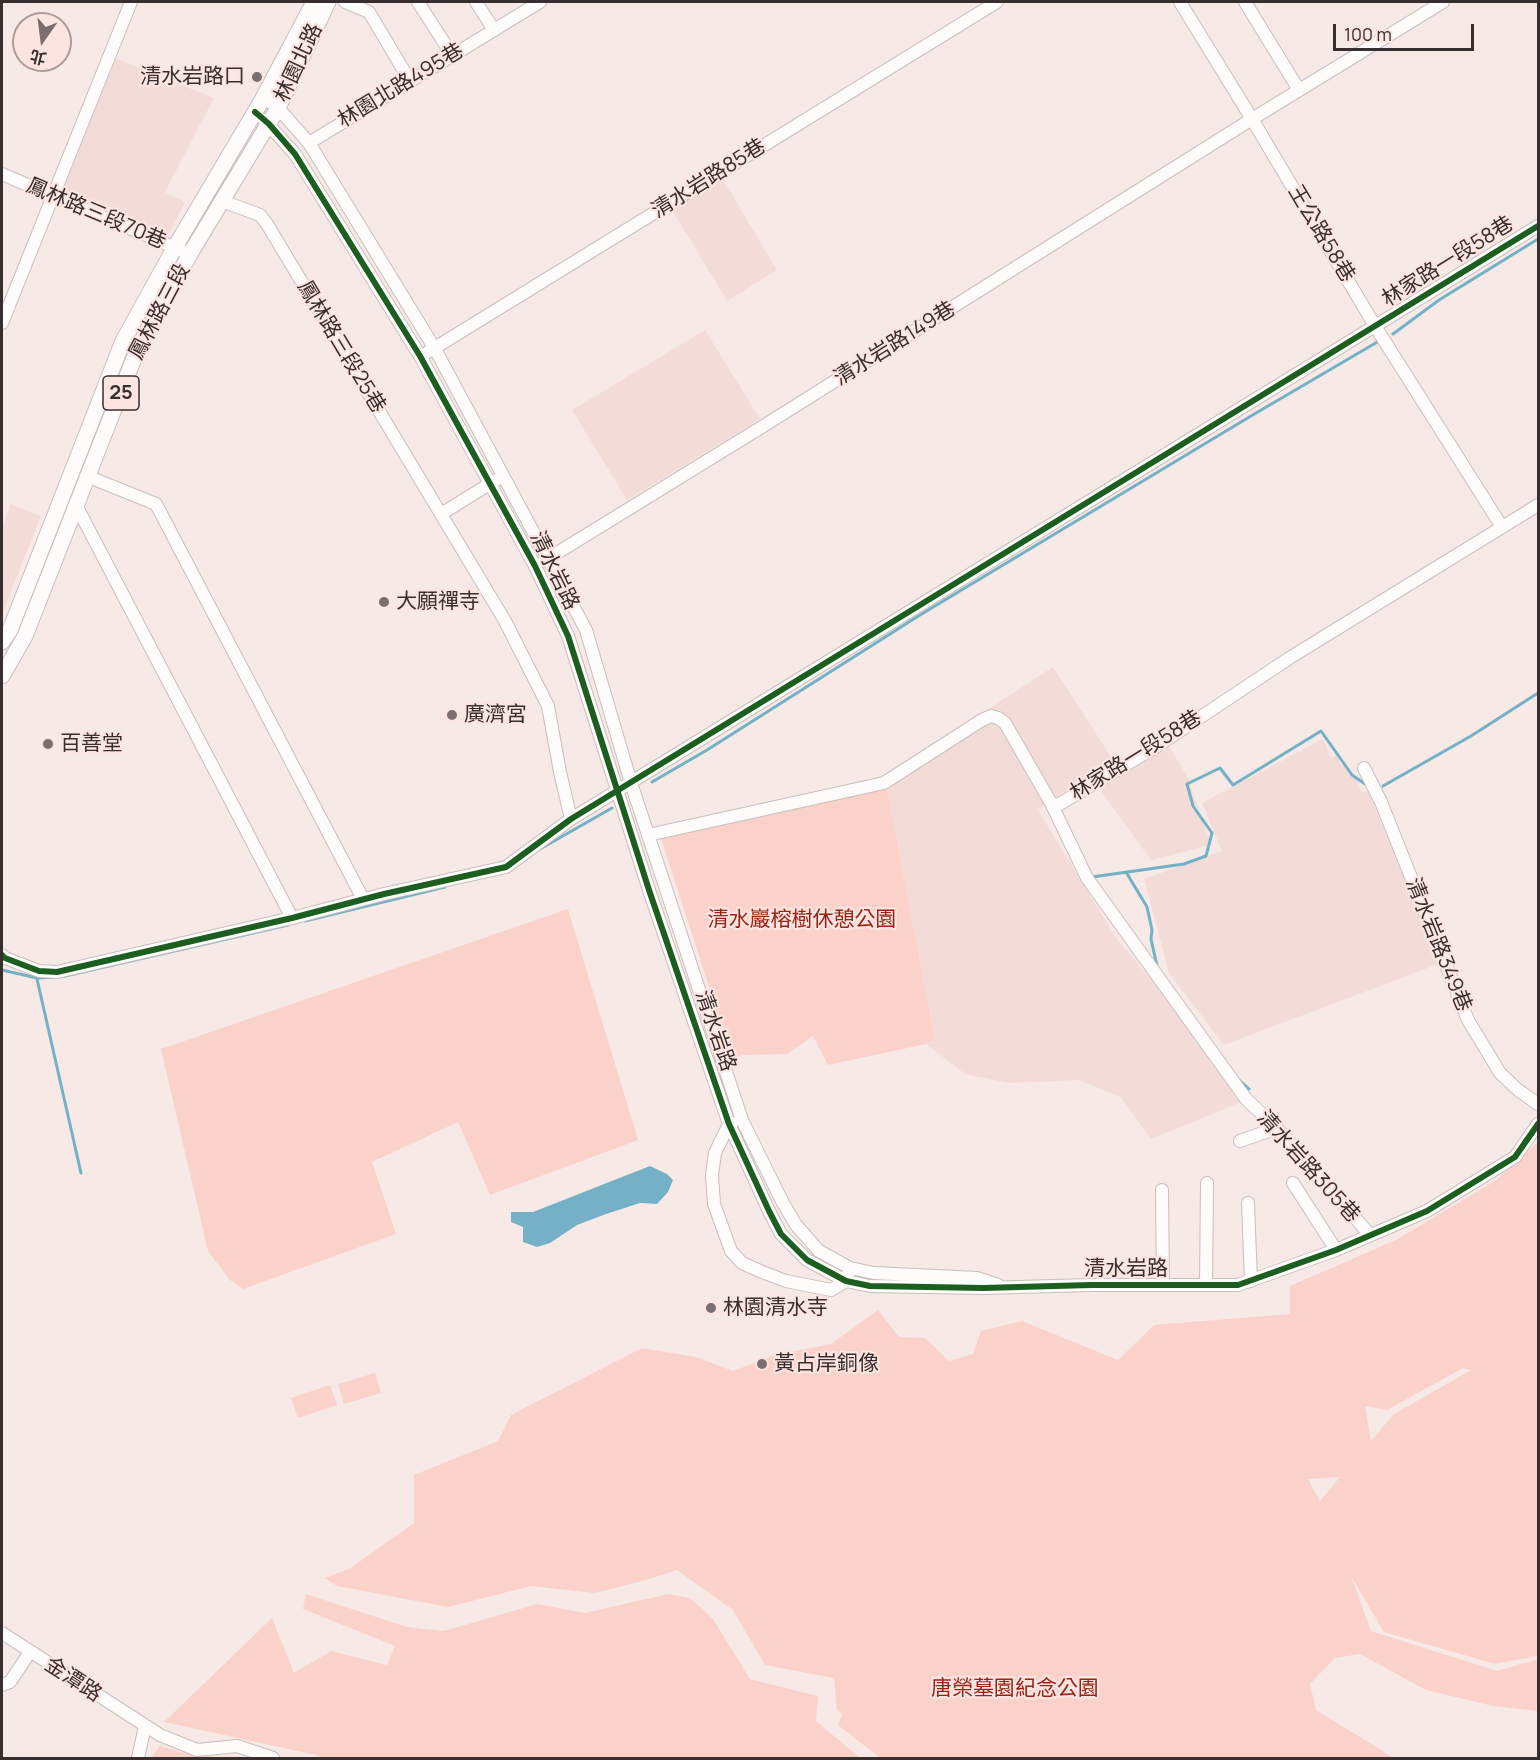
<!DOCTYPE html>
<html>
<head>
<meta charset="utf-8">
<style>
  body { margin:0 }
  #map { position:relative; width:1540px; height:1760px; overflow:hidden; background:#f6e9e6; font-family:Manrope,"Noto Sans TC",sans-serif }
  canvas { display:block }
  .frame { position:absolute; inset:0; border:3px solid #372e2d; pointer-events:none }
  .north { position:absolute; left:12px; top:12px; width:60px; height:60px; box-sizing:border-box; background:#fce4e0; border:2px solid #ad9b98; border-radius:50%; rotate:194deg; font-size:16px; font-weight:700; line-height:24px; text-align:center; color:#372e2d }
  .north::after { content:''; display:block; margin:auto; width:21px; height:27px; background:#7a6f6e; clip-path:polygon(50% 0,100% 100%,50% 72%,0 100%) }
  .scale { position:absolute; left:1333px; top:24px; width:141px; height:27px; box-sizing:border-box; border:3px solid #372e2d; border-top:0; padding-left:8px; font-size:18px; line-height:21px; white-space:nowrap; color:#372e2d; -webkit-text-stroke:4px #fce4e0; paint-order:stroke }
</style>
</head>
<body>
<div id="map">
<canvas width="1540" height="1760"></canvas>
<div class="frame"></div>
<div class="north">北</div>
<div class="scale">100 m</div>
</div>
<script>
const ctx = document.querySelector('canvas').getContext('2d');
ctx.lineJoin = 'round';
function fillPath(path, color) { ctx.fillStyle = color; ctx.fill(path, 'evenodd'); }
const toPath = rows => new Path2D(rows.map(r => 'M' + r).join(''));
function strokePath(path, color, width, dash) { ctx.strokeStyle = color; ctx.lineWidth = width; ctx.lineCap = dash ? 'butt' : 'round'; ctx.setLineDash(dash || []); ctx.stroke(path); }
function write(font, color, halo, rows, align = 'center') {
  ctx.font = font + ' Manrope,"Noto Sans TC",sans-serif'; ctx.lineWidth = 4.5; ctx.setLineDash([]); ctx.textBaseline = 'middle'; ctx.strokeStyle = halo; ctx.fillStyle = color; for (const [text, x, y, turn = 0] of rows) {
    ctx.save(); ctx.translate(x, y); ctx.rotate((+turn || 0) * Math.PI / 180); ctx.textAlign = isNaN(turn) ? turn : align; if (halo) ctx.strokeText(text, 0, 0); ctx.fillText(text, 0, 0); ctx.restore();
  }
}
fillPath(toPath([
  [112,57,214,98,165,192,185,202,169,234,59,189],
  [722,178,777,270,727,301,671,208],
  [705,330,760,419,627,500,572,410],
  [11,504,41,516,2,614,2,528],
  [1053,667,1113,760,1038,810,1116,938,1251,1098,1151,1139,1121,1097,1079,1080,1009,1083,965,1074,926,1044,935,1040,887,788,892,772],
  [1323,739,1331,757,1337,755,1341,766,1346,764,1352,778,1355,777,1362,793,1368,791,1441,963,1224,1045,1169,973,1144,879,1222,851,1202,803],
  [1167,743,1187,776,1211,845,1151,860,1099,788]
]), '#f3dcd8');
fillPath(toPath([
  [887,788,935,1040,926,1044,828,1065,813,1036,787,1054,743,1055,732,1058,661,838],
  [568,909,638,1140,490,1195,458,1122,372,1162,396,1234,243,1289,230,1280,208,1251,161,1049],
  [1538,1142,1538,1656,1495,1664,1384,1632,1351,1576,1371,1631,1497,1671,1538,1659,1538,1711,1493,1706,1426,1690,1360,1654,1335,1658,1310,1684,1316,1710,1394,1758,880,1758,838,1725,842,1714,837,1710,834,1678,765,1665,733,1610,677,1570,646,1580,595,1593,531,1586,448,1607,337,1586,325,1578,349,1569,414,1523,414,1475,498,1441,511,1415,642,1348,696,1357,733,1371,775,1355,831,1344,878,1310,899,1337,925,1338,949,1361,973,1354,981,1331,1022,1321,1118,1360,1154,1325,1290,1314,1290,1286,1396,1240,1495,1181],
  [1463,1368,1471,1370,1394,1414,1371,1441,1365,1406,1387,1410],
  [1340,1477,1320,1501,1308,1479],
  [375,1373,381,1393,344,1404,338,1384],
  [330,1385,337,1405,298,1418,291,1398],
  [306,1594,407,1627,444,1631,537,1604,585,1613,668,1594,690,1598,713,1619,750,1679,818,1696,816,1721,860,1758,495,1758,467,1757,464,1758,322,1758,316,1755,164,1722,272,1618,294,1673,331,1651,387,1665,395,1646,303,1609],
  [160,1746,191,1755,234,1758,151,1758]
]), '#fbd2ca');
fillPath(toPath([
  [650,1166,667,1174,673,1180,668,1192,657,1204,640,1203,606,1214,577,1225,550,1243,537,1247,523,1242,523,1227,511,1222,511,1212,533,1212]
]), '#74b1c6');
strokePath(toPath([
  [1393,334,1439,300,1538,239],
  [652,782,707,750,920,615,1251,416,1379,341],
  [1383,786,1471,736,1538,693],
  [540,849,612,808],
  [1126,872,1147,907,1152,930,1151,939,1157,966],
  [1092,877,1184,864,1206,856,1212,833,1193,806,1187,784,1220,768,1233,785,1321,731,1352,775,1368,786],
  [305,921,445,887],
  [2,970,37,978,58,977],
  [65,976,288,925],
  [37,979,81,1173],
  [1239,1080,1249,1089]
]), '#74b1c6', 3);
const minor = toPath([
  [345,2,369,12,410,81],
  [418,2,452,55],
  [476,2,494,30],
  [1180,2,1252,119,1375,326,1502,527],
  [1245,2,1299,90],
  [263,97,278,108,309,143,435,349,586,630,631,783,742,1120,783,1203,796,1225,819,1251,850,1268,874,1273,977,1278,998,1285],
  [264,120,295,154,420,356,535,566,568,636,649,890,729,1124,769,1211,781,1234,807,1260,846,1281,870,1286,983,1288,1091,1285,1238,1285,1336,1250,1427,1211,1515,1157,1538,1124],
  [309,143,540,2],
  [2,174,190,254],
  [222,201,260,215,267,224,505,621,548,706,560,772,571,819],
  [2,323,131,2],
  [428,352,997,2],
  [89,477,156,504,363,899],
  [77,507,292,918],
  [441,514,496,480],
  [544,561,765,425,1252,119,1443,2],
  [1364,768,1381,802,1468,1020,1500,1073,1518,1090,1538,1104],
  [1051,803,1087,878,1246,1099,1277,1128,1370,1235],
  [648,835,884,783,982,720,991,716,998,718,1005,723,1051,803,1058,805,1157,746,1291,657,1538,505],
  [2,955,5,958,39,971,57,972,292,918,384,894,506,867,571,819,1538,226],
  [732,1123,729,1124,715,1153,712,1175,714,1204,731,1251,742,1263,762,1272,786,1281,831,1290,846,1281,848,1274],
  [1240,1141,1277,1128],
  [1293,1183,1336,1250],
  [1162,1190,1163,1285],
  [1248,1203,1251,1281],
  [1206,1285,1207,1183],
  [2,1633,160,1735,197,1750,237,1746,273,1758],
  [2,1685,10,1682,30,1652],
  [138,1758,145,1726]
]);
const major = toPath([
  [2,642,10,630,123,341,175,247,262,100,314,2],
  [2,676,25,636,138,348,190,254,278,108,328,2]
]);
strokePath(minor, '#c8bfbc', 14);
strokePath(major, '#c8bfbc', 17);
strokePath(minor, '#fefcfb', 12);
strokePath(major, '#fefcfb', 15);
strokePath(toPath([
  [255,112,269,124,295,154,420,356,535,566,568,636,649,890,729,1124,769,1211,781,1234,807,1260,846,1281,870,1286,983,1288,1091,1285,1238,1285,1336,1250,1427,1211,1515,1157,1538,1124],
  [2,955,5,958,39,971,57,972,292,918,384,894,506,867,571,819,1538,226]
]), '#1b5e20', 6);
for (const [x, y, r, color] of [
  [257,77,6,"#7a6f6e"],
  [384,602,6,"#7a6f6e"],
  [452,715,6,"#7a6f6e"],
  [48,744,6,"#7a6f6e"],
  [711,1308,6,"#7a6f6e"],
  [762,1364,6,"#7a6f6e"]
]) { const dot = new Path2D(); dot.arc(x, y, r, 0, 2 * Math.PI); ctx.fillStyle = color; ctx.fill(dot); strokePath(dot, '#fce4e0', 2); }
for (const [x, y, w] of [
  [121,393,36]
]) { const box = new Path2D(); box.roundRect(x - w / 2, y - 17, w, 34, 4.5); ctx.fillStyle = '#fce4e0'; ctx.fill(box); strokePath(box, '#372e2d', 1.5); }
write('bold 20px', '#372e2d', null, [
  ["25",121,393]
]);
write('21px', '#372e2d', '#fce4e0', [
  ["林園北路",299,63,-65],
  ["林園北路495巷",401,86,-31],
  ["清水岩路85巷",709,179,-32],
  ["鳳林路三段70巷",96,214,23],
  ["王公路58巷",1321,234,59],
  ["林家路一段58巷",1448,262,-32],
  ["鳳林路三段",160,312,-62],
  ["清水岩路149巷",895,344,-32],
  ["鳳林路三段25巷",341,347,59],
  ["清水岩路",554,571,64],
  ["林家路一段58巷",1136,756,-32],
  ["清水岩路349巷",1438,945,68],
  ["清水岩路",715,1031,71],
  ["清水岩路305巷",1308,1167,48],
  ["清水岩路",1126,1269],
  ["金潭路",73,1680,33]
]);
write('21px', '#372e2d', '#fce4e0', [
  ["清水岩路口",245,77,"right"],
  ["大願禪寺",396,602],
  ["廣濟宮",464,715],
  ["百善堂",60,744],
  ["林園清水寺",723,1308],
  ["黃占岸銅像",774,1364]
], 'left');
write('21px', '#972517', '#fce4e0', [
  ["清水巖榕樹休憩公園",802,920],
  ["唐榮墓園紀念公園",1015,1689]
]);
</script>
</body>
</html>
